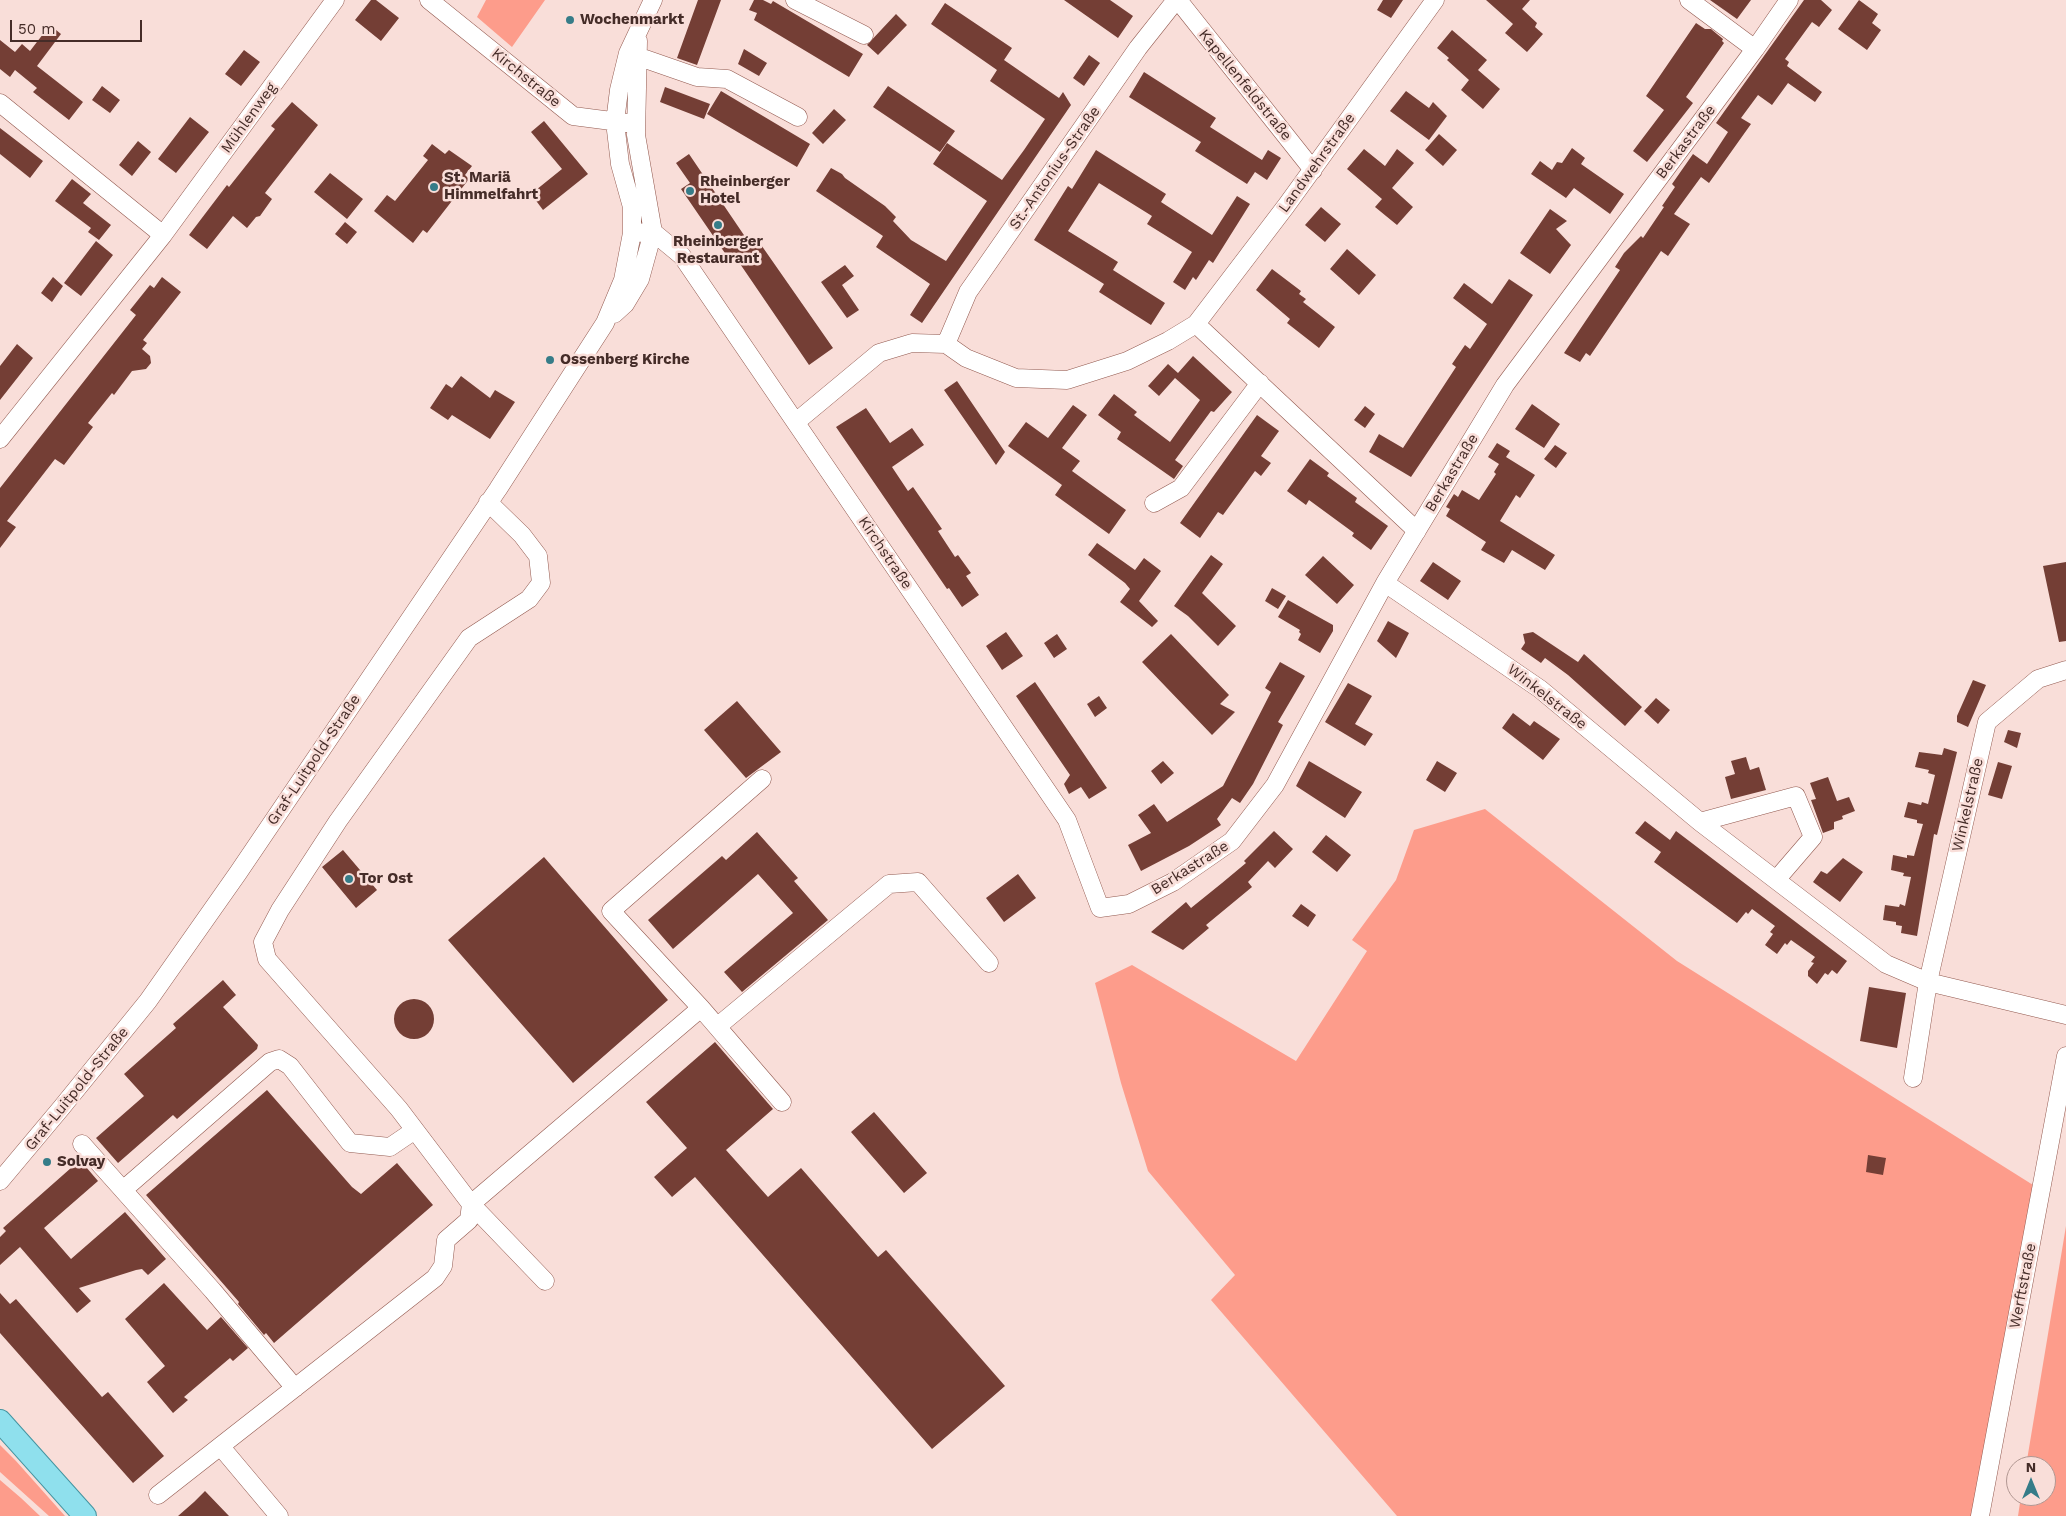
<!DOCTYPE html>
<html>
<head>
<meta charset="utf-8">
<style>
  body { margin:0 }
  #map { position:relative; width:2066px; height:1516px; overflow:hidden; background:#f9ded9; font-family:"Work Sans",sans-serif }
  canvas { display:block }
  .north { position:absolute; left:2006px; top:1456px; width:50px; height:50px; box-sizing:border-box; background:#f9ded9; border:1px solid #b19792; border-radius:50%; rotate:0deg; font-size:14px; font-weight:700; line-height:20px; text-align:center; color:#452c28 }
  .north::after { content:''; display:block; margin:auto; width:18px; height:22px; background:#367c88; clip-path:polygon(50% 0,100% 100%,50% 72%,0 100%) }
  .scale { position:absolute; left:10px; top:20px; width:132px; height:22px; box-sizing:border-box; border:2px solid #452c28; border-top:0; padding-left:6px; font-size:15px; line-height:18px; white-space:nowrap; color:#452c28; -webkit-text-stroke:4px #f9ded9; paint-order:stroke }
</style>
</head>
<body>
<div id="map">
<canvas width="2066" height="1516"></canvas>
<div class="north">N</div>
<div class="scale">50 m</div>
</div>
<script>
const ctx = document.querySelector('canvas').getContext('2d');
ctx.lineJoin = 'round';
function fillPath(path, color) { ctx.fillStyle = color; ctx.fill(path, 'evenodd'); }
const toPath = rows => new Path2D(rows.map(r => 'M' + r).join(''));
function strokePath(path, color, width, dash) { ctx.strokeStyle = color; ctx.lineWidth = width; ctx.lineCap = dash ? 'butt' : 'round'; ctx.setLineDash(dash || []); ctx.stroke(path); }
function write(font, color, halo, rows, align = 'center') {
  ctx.font = font + ' "Work Sans",sans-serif'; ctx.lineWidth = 5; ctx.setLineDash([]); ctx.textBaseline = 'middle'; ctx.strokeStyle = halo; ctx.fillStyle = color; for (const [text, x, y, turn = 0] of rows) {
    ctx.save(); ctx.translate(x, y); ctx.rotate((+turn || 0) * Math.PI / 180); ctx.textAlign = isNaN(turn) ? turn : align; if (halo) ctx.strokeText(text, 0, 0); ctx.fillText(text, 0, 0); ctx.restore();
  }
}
fillPath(toPath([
  [486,0,545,0,512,47,477,17],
  [1485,809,1677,961,2041,1190,1980,1516,1397,1516,1211,1300,1235,1275,1148,1171,1121,1083,1095,983,1132,965,1296,1061,1367,951,1352,940,1396,880,1414,830],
  [2066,1226,2066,1516,2018,1516,2021,1496,2046,1496,2046,1466,2026,1466],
  [0,1445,16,1461,65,1516,49,1516,0,1472],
  [0,1480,21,1498,40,1516,0,1516]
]), '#fd9c8b');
fillPath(toPath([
  [371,0,376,0,399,18,381,41,355,20],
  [698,0,721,0,697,65,677,58],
  [754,0,763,0,771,4,773,1,863,54,849,77,754,20,757,13,749,10],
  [1064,0,1110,0,1133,16,1118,38],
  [1383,0,1403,0,1391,18,1377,10],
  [1486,0,1530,0,1522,9,1537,23,1535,27,1543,34,1527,52,1505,33,1513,24],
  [1710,0,1751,0,1737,19],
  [1804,0,1821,0,1832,10,1819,27,1812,22,1785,59,1789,62,1787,66,1822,92,1815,102,1788,83,1772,105,1758,95,1741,118,1751,124,1709,183,1701,177,1674,214,1690,224,1668,256,1661,251,1590,356,1586,353,1580,362,1564,353,1620,270,1615,267,1624,253,1641,236,1643,238,1664,207,1662,206,1675,187,1672,184,1693,154,1707,164,1728,132,1716,123],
  [1859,0,1878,14,1872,23,1881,30,1867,50,1838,29],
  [945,3,1012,48,1004,60,1059,98,1063,92,1071,105,922,323,910,315,930,284,876,247,883,236,816,191,831,168,842,174,845,178,885,206,896,217,893,221,911,240,946,261,987,201,933,164,947,143,1002,180,1024,150,1045,119,990,81,997,70,931,24],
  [896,14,907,25,878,55,867,45],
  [1696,23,1705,29,1711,29,1723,39,1722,41,1724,43,1686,97,1693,103,1647,162,1633,151,1664,110,1646,96],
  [50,25,61,34,37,66,83,102,69,120,33,92,37,88,15,70,10,77,0,69,0,40,15,52,22,44,30,51],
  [1452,30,1487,60,1478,70,1500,89,1483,109,1461,90,1469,80,1447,60,1449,58,1437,48],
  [744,49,767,63,759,76,738,64],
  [244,50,260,62,241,86,225,74],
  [1089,55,1100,63,1084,86,1073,78],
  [1144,72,1216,118,1210,127,1262,160,1268,150,1281,158,1267,180,1255,172,1247,184,1195,151,1201,142,1129,97],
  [102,86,120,100,110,113,92,100],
  [888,86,955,131,940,152,873,107],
  [665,87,710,104,704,119,660,102],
  [721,91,810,144,797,167,707,114],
  [1406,91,1429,108,1433,102,1447,116,1429,140,1390,111],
  [292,102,318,125,265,193,272,199,260,216,256,217,247,228,233,216,207,249,189,235,227,185,229,187,275,129,271,126],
  [834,109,846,120,823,144,812,133],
  [190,117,209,132,176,173,158,159],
  [544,121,588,174,543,210,531,194,562,169,531,132],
  [0,128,43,161,30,178,0,154],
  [1439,134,1457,150,1443,166,1425,150],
  [138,141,151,152,132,176,119,165],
  [432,144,445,154,449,150,472,166,465,175,469,179,427,233,423,230,413,243,374,211,387,195,395,201,428,160,423,156],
  [1572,148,1585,158,1581,164,1624,194,1610,214,1574,188,1566,198,1531,174,1540,161,1552,170,1557,162,1562,163],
  [1364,149,1385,166,1397,149,1414,163,1392,188,1413,207,1397,225,1375,207,1382,199,1347,169],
  [1096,150,1166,194,1161,202,1212,235,1237,196,1250,204,1213,263,1209,260,1196,280,1193,277,1185,290,1173,282,1192,252,1147,224,1152,216,1099,183,1068,231,1118,262,1113,270,1165,303,1151,325,1099,292,1104,284,1034,240,1068,186,1072,189],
  [689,154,750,244,757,239,833,348,809,365,734,255,729,259,681,189,690,183,676,163],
  [330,173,363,199,347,219,314,192],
  [72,179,91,194,83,203,111,225,99,240,88,232,91,228,55,201],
  [1321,207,1341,224,1325,242,1305,225],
  [1550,209,1567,221,1556,229,1571,245,1550,274,1520,253],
  [345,222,357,232,347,244,335,234],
  [96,241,113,255,81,296,64,283],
  [1347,249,1376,275,1359,295,1330,269],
  [845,265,854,276,842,285,859,310,847,318,821,282],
  [1272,269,1301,291,1299,294,1306,299,1303,302,1335,327,1319,348,1287,323,1290,319,1256,290],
  [53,277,63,286,52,302,41,293],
  [162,277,181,292,143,340,147,343,142,349,150,356,151,363,146,369,132,371,114,395,112,393,88,423,93,427,64,465,55,459,7,521,16,527,0,548,0,488,136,315,130,310,150,285,154,288],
  [1509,279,1533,295,1411,477,1369,452,1379,434,1403,448,1456,367,1452,364,1465,345,1470,349,1487,324,1453,298,1464,283,1492,304],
  [17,344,33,358,0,400,0,366],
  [1193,356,1232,392,1214,412,1211,411,1175,460,1183,466,1174,479,1117,439,1121,432,1098,415,1114,394,1137,412,1134,415,1170,442,1200,400,1175,378,1159,396,1148,386,1168,364,1178,373],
  [461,376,490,398,495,390,515,402,490,439,452,415,448,420,430,408,446,384,452,388],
  [957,381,1005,452,996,465,944,390],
  [1532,404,1560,424,1544,448,1515,429],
  [1073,405,1087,415,1062,448,1080,461,1072,471,1126,510,1109,534,1055,495,1062,485,1008,446,1026,422,1048,438],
  [1365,406,1375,414,1365,428,1354,420],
  [866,408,890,443,912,428,924,445,892,467,908,491,913,487,942,529,938,531,955,557,958,555,971,573,966,576,979,595,962,607,949,588,947,589,836,427],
  [1257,415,1279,431,1261,456,1271,463,1261,476,1255,471,1223,515,1218,512,1200,538,1180,523],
  [1497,443,1510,451,1506,457,1535,475,1520,498,1516,495,1500,521,1555,555,1545,570,1512,550,1504,563,1481,550,1486,542,1446,516,1450,509,1446,507,1454,494,1458,497,1462,490,1479,500,1496,474,1494,472,1499,464,1488,457],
  [1555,445,1567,453,1556,468,1544,459],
  [1310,459,1329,473,1327,476,1357,498,1355,502,1388,526,1371,550,1352,536,1354,533,1309,500,1306,505,1287,491],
  [1097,543,1135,570,1144,558,1161,571,1139,601,1158,621,1152,627,1120,602,1130,589,1125,583,1088,555],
  [1211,555,1223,564,1202,593,1236,626,1218,646,1188,616,1174,606],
  [1323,556,1354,585,1337,604,1305,575],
  [1433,562,1461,581,1448,600,1420,581],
  [2066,562,2066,641,2059,642,2043,566],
  [1272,588,1286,596,1278,609,1265,601],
  [1288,600,1333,625,1333,631,1320,653,1298,640,1301,634,1299,632,1300,630,1278,617],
  [1388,621,1409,633,1396,658,1377,641],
  [1006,632,1023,656,1002,670,986,646],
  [1533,632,1578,662,1584,654,1642,707,1625,726,1568,675,1545,658,1541,663,1521,649,1525,643,1523,634],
  [1057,634,1067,649,1054,658,1044,643],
  [1171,634,1229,695,1220,704,1235,712,1212,735,1142,662],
  [1280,662,1305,676,1278,722,1283,725,1253,784,1240,803,1232,798,1217,819,1221,825,1189,846,1141,871,1128,845,1151,833,1138,815,1154,804,1167,822,1223,786,1271,692,1265,688],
  [1973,680,1986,685,1968,727,1957,722,1957,716],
  [1035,682,1107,788,1089,799,1081,787,1069,794,1064,784,1070,775,1016,696],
  [1348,683,1372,696,1355,724,1373,734,1365,746,1325,722],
  [1099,696,1107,708,1095,717,1087,704],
  [1656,698,1670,710,1658,724,1644,711],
  [737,701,781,752,746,778,704,730],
  [1513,713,1530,726,1534,721,1560,739,1543,760,1502,728],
  [2008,730,2021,733,2017,748,2004,742],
  [1944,748,1957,752,1937,835,1934,834,1917,936,1901,933,1902,926,1896,925,1896,922,1883,920,1885,905,1899,907,1900,904,1905,906,1911,877,1903,876,1904,873,1891,870,1893,855,1907,858,1907,855,1914,856,1921,831,1923,824,1917,823,1917,820,1904,817,1908,802,1921,805,1922,802,1928,804,1935,775,1928,773,1929,770,1915,767,1919,752,1942,755],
  [1746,757,1750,770,1759,767,1766,790,1731,799,1725,777,1735,774,1731,761],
  [1163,761,1174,773,1161,784,1151,771],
  [1309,761,1362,792,1345,818,1296,786],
  [1437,761,1457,773,1445,792,1426,780],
  [1998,762,2012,766,2002,799,1988,795],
  [1828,777,1837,801,1849,797,1855,811,1842,816,1843,819,1834,822,1834,829,1823,833,1811,800,1816,799,1810,783],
  [1645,821,1670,840,1676,831,1847,961,1837,974,1832,970,1828,975,1825,973,1817,984,1808,976,1808,971,1814,963,1811,962,1815,957,1791,940,1787,945,1785,943,1777,954,1765,945,1773,934,1770,932,1775,926,1752,909,1748,914,1746,912,1737,923,1654,862,1661,852,1635,833],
  [1274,831,1293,849,1275,868,1268,861,1248,882,1252,887,1206,925,1209,928,1183,950,1151,932,1186,902,1191,908,1222,883,1246,863,1244,861],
  [757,832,798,878,794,881,828,920,742,992,724,972,793,913,758,874,673,949,648,920,722,856,726,860],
  [1326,835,1351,855,1337,872,1312,852],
  [343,850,377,890,356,908,322,867],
  [544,857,668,1000,573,1083,448,940],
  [1843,858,1863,872,1840,902,1813,882,1821,871,1827,874],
  [1018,874,1036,898,1004,922,986,898],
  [1301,904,1316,915,1308,927,1292,916],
  [223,980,236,995,223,1007,258,1045,257,1049,177,1119,173,1115,118,1163,96,1138,144,1096,124,1074,176,1028,173,1024],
  [1869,987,1906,993,1897,1048,1860,1041],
  '394 1019a20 20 0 1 1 40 0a20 20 0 1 1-40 0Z',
  [715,1042,773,1109,726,1150,768,1197,801,1168,878,1257,886,1250,1005,1386,932,1449,695,1177,672,1197,654,1177,687,1148,646,1102],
  [267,1090,352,1187,361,1194,397,1163,433,1205,274,1343,266,1333,264,1335,238,1304,239,1302,146,1195],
  [874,1112,927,1173,904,1193,851,1132],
  [1868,1155,1886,1158,1883,1175,1866,1172],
  [80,1160,98,1181,44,1228,71,1259,125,1212,166,1259,148,1275,142,1269,136,1270,79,1288,91,1301,77,1313,20,1247,0,1265,0,1237,6,1231,3,1228],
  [164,1283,207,1330,221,1317,248,1348,233,1361,230,1358,184,1397,188,1400,173,1413,147,1382,165,1366,125,1319],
  [0,1293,10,1304,16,1299,102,1397,108,1392,164,1456,133,1483,0,1333],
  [205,1491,229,1516,178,1516,194,1502]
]), '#743e35');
const minor = toPath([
  [429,0,573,116,627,123],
  [795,0,864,35],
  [1178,0,1313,170],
  [1689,0,1755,49],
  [628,53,697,77,727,79,798,117],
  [0,103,163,235],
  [632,233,653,232,682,256,1067,820,1100,908,1129,904,1173,882,1232,841,1275,785,1385,583,1505,385,1755,49,1789,0],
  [614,314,625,304,640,279,653,232,636,135,638,41],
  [1196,324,1417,531],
  [946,344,968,292,1138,48,1176,0],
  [796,422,879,353,912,343,946,344,966,358,1016,378,1067,380,1127,361,1168,341,1196,324,1286,206,1435,0],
  [0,439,163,235,335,0],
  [1154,503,1181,488,1260,383],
  [1385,583,1540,689,1700,822,1886,964,1928,982,2066,1015],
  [1700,822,1796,796,1813,837,1776,880],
  [701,1008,611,911,762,779],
  [718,1026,889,884,918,882,989,963],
  [1913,1078,1928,982,1987,722,2038,679,2066,670],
  [82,1144,213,1291,295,1388],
  [0,1181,62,1107,148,1001,238,873,498,489,605,323,623,280,632,233,632,207,620,164,615,122,619,90,628,53,653,0],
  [123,1190,270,1062,279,1059,290,1066,350,1143,390,1147,415,1130],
  [545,1281,471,1204,701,1008,782,1102],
  [221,1447,279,1516],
  [158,1495,435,1278,443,1266,446,1240,469,1220,471,1204,399,1109,267,959,263,942,280,910,338,821,469,638,529,599,541,583,538,556,522,535,488,502],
  [1980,1516,2066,1056]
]);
const major = toPath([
  [0,1421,85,1516]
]);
strokePath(minor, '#92594f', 19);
strokePath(major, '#4594a0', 24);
strokePath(minor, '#fff', 18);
strokePath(major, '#8fe0ed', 22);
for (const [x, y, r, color] of [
  [570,20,5,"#367c88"],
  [434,187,5,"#367c88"],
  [690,191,5,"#367c88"],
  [718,225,5,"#367c88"],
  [550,360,5,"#367c88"],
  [349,879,5,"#367c88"],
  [47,1162,5,"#367c88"]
]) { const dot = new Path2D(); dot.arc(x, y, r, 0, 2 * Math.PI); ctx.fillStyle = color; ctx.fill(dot); strokePath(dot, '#f9ded9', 2); }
write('bold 15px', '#452c28', '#f9ded9', [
  ["Wochenmarkt",580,20],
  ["St. Mariä",444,178],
  ["Himmelfahrt",444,195],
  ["Rheinberger",700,182],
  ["Hotel",700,199],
  ["Rheinberger",718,242,"center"],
  ["Restaurant",718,259,"center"],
  ["Ossenberg Kirche",560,360],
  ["Tor Ost",359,879],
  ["Solvay",57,1162]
], 'left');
write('15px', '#452c28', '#f9ded9', [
  ["Kirchstraße",526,78,39],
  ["Kapellenfeldstraße",1245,85,51],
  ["Mühlenweg",249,118,-54],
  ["Berkastraße",1686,142,-53],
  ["Landwehrstraße",1317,163,-54],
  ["St.-Antonius-Straße",1055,168,-55],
  ["Berkastraße",1452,473,-59],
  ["Kirchstraße",885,553,56],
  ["Winkelstraße",1547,697,38],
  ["Graf-Luitpold-Straße",314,760,-56],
  ["Winkelstraße",1968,805,-77],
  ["Berkastraße",1190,868,-32],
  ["Graf-Luitpold-Straße",77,1089,-51],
  ["Werftstraße",2023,1286,-79]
]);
</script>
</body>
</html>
